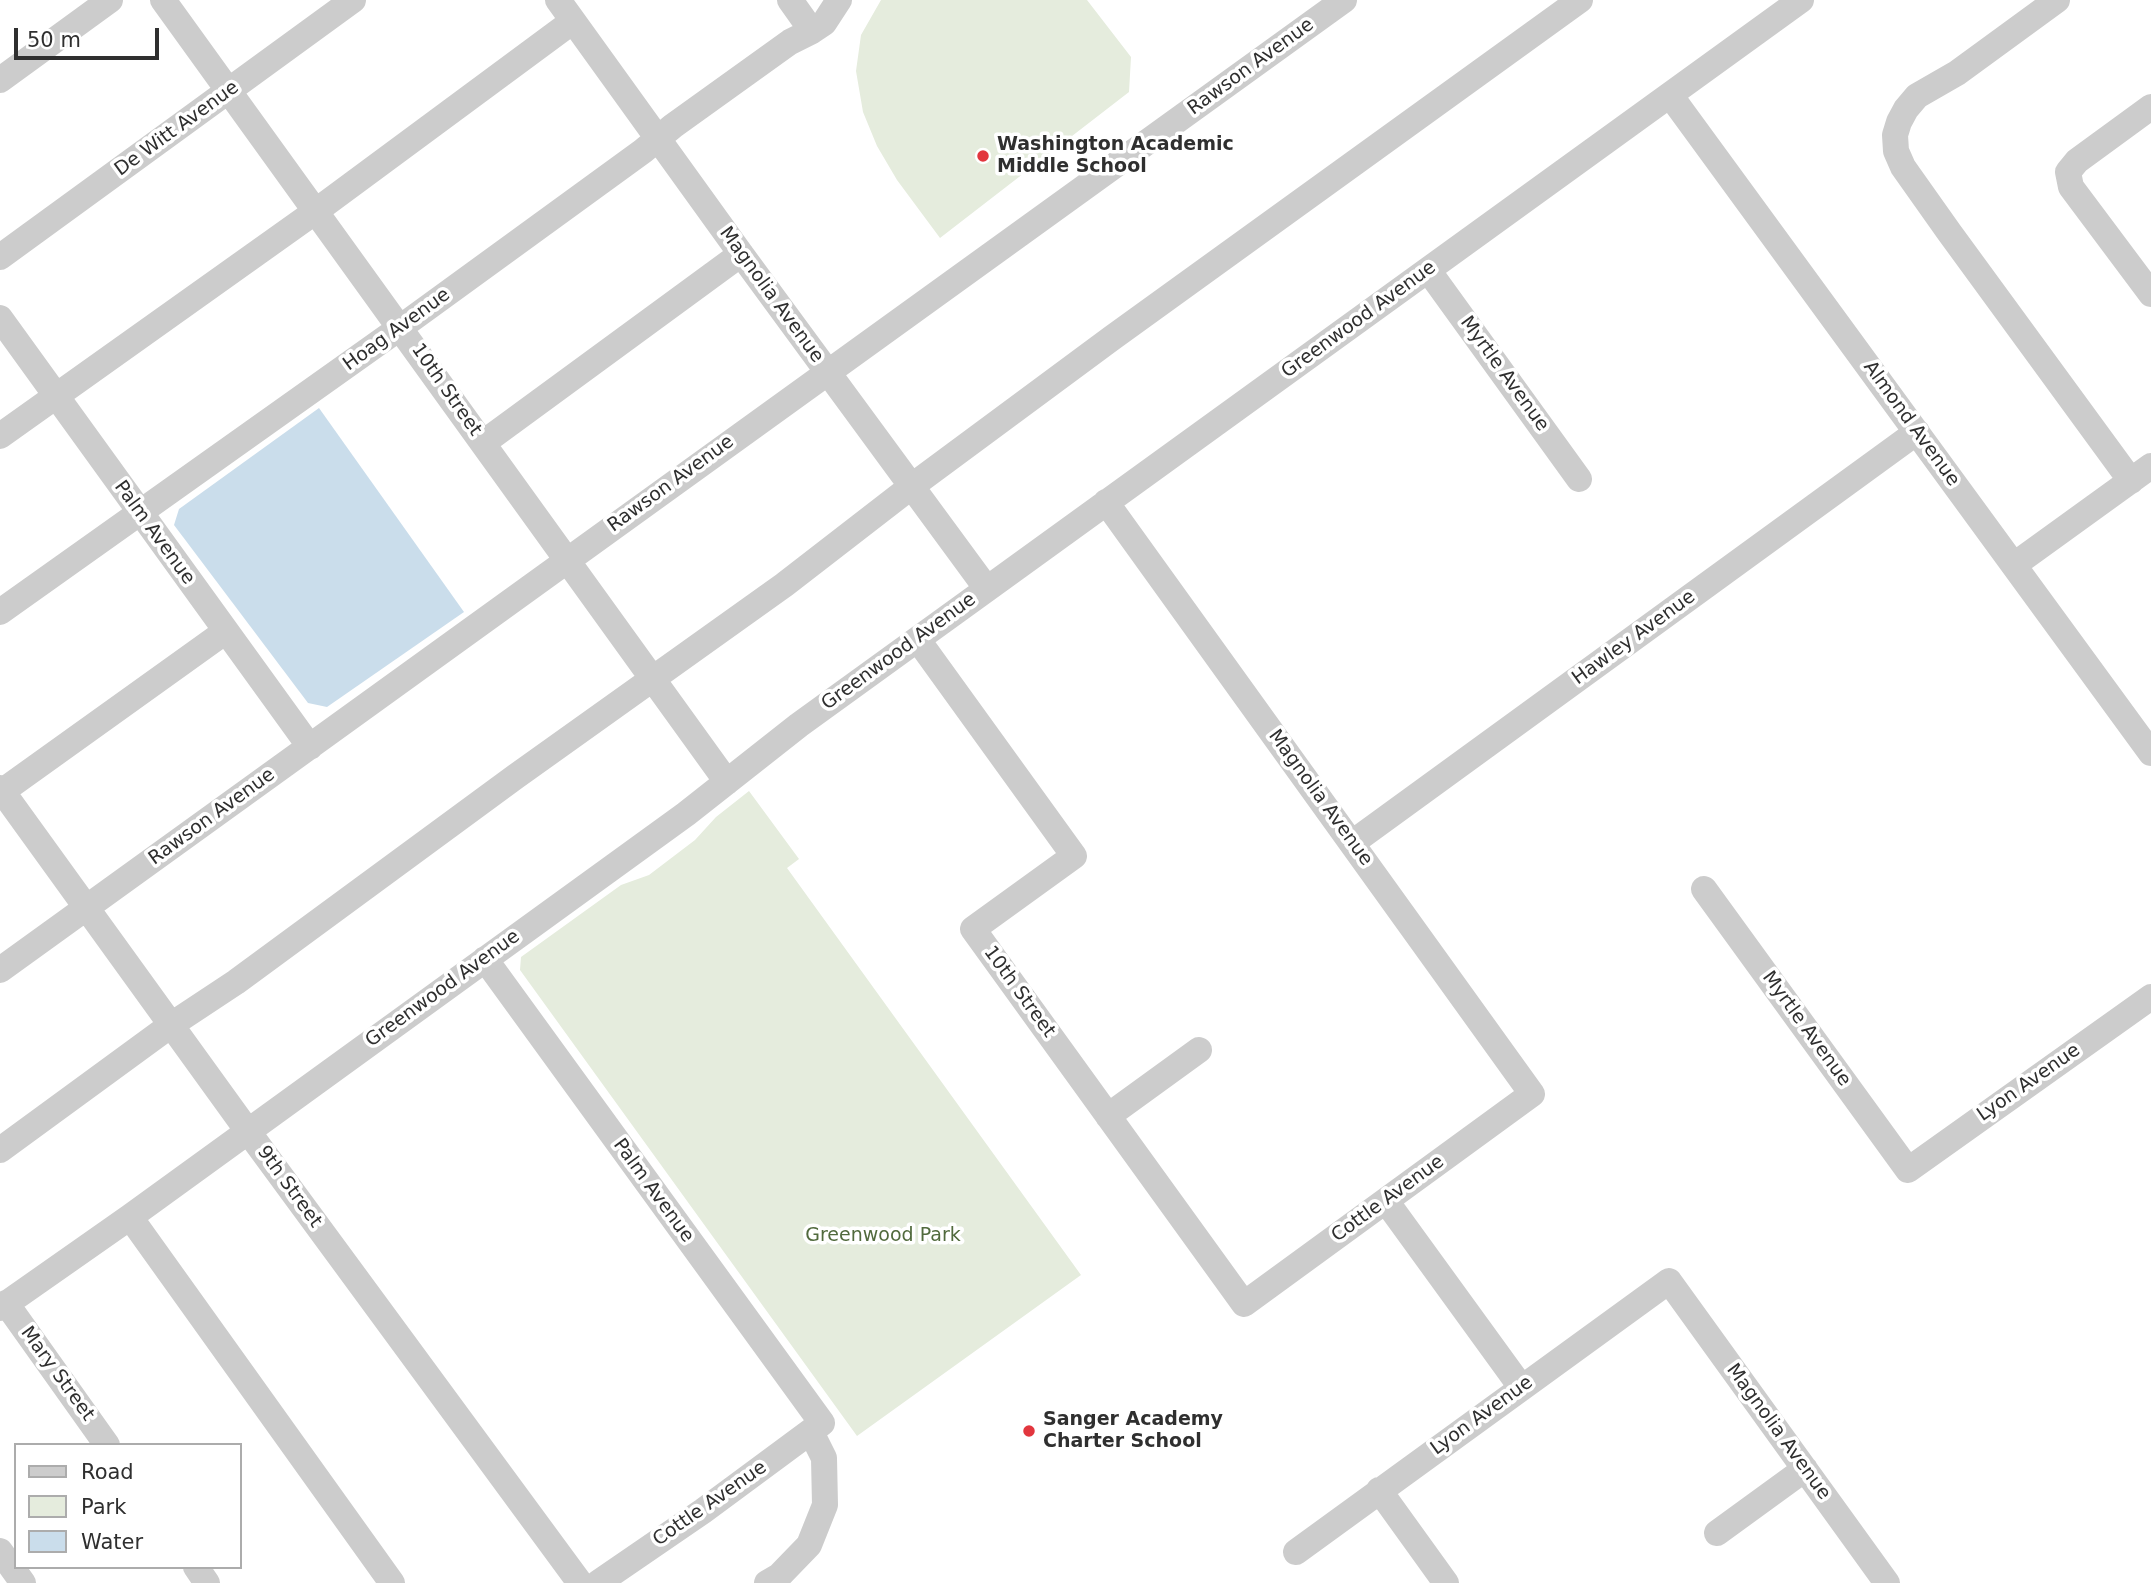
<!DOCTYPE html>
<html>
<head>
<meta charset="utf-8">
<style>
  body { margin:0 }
  #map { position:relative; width:2151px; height:1583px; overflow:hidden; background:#fff; font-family:"DejaVu Sans",sans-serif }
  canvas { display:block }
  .legend { position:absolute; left:14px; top:1443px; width:228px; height:126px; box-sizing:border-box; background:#fff; border:2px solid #acacac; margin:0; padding:9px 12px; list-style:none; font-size:21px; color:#2f2f2f }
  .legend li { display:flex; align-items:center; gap:14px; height:35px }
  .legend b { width:35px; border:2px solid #acacac }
  .scale { position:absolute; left:14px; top:28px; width:145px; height:32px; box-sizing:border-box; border:4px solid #2f2f2f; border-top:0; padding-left:9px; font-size:21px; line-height:24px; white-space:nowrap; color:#2f2f2f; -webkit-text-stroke:5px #fff; paint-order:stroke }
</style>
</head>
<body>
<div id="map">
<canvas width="2151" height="1583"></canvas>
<ul class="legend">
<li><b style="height:9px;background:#ccc"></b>Road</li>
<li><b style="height:19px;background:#e5ecdd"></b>Park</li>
<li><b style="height:19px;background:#caddeb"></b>Water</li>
</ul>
<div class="scale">50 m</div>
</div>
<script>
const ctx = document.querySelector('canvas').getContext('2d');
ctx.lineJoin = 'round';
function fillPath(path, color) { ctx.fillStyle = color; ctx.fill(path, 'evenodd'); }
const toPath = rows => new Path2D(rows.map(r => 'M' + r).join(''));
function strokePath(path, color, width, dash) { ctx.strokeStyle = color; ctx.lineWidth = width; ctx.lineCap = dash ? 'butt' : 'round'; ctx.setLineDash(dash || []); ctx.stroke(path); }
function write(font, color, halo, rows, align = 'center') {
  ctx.font = font + ' "DejaVu Sans",sans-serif'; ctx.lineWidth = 7; ctx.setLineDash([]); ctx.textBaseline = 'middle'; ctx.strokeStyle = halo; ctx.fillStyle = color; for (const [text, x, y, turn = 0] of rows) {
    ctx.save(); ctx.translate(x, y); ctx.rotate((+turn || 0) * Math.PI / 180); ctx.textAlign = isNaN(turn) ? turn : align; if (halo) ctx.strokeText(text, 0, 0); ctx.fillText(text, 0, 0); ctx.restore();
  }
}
fillPath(toPath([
  [881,0,1087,0,1131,57,1129,92,940,238,897,180,877,146,863,112,856,71,861,35],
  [749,791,799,859,787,868,1081,1275,857,1436,520,970,521,957,621,885,649,875,695,840,716,817]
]), '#e5ecdd');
fillPath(toPath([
  [319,408,464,612,327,707,308,703,174,525,179,509]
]), '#caddeb');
strokePath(toPath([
  [163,0,727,782],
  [558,0,741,254,987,589],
  [790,0,812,31,824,23,839,0],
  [2057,0,1957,73,1917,96,1906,109,1899,122,1895,135,1896,151,1903,167,1949,232,2131,481],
  [0,80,110,0],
  [1670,95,2151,753],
  [2151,107,2077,161,2068,172,2071,187,2151,294],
  [0,257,353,0],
  [1428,270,1579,479],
  [0,318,310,747],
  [0,436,316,211,573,21],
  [483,443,741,254],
  [2014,565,2151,466],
  [0,612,401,327,643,151,673,126,790,42,812,31],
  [918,640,1074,856,973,929,1244,1304,1532,1094,1106,502],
  [0,788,247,1130,580,1583],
  [0,793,226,631],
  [1352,843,1917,432],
  [1704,889,1908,1170,2151,997],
  [485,959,822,1423,703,1511,598,1583],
  [0,970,1344,0],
  [1108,1116,1199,1050],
  [0,1150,171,1025,236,982,515,777,784,585,912,486,1112,338,1580,0],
  [1386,1201,1521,1387],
  [130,1217,392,1583],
  [6,1303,107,1445],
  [0,1308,130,1217,686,814,799,725,1801,0],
  [1379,1490,1446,1583],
  [1717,1533,1805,1469],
  [0,1551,23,1583],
  [1296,1552,1669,1281,1887,1583],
  [196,1567,207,1583],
  [767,1583,779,1576,809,1545,825,1505,824,1458,811,1432]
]), '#ccc', 26);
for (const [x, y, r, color] of [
  [983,156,7,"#e2363e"],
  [1029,1431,7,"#e2363e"]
]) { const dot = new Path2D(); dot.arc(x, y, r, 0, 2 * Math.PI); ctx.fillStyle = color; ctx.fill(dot); strokePath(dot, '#fff', 2.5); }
write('19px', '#2f2f2f', '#fff', [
  ["Rawson Avenue",1251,67,-36],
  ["De Witt Avenue",177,129,-36],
  ["Magnolia Avenue",771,295,54],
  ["Greenwood Avenue",1359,320,-36],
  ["Hoag Avenue",397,330,-36],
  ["Myrtle Avenue",1504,374,54],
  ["10th Street",446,390,55],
  ["Almond Avenue",1911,424,54],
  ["Rawson Avenue",671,484,-36],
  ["Palm Avenue",154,533,54],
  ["Hawley Avenue",1634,638,-36],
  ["Greenwood Avenue",899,652,-36],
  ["Magnolia Avenue",1320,798,54],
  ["Rawson Avenue",212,817,-36],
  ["Greenwood Avenue",443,989,-36],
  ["10th Street",1019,992,54],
  ["Myrtle Avenue",1806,1029,54],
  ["Lyon Avenue",2029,1083,-35],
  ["9th Street",289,1187,54],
  ["Palm Avenue",653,1191,54],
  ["Cottle Avenue",1388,1199,-36],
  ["Mary Street",57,1374,54],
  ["Lyon Avenue",1482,1416,-36],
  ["Magnolia Avenue",1778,1432,54],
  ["Cottle Avenue",710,1504,-35]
]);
write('bold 19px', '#2f2f2f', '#fff', [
  ["Washington Academic",997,145],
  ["Middle School",997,167],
  ["Sanger Academy",1043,1420],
  ["Charter School",1043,1442]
], 'left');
write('19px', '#516a3d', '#fff', [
  ["Greenwood Park",883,1236]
]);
</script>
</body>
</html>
